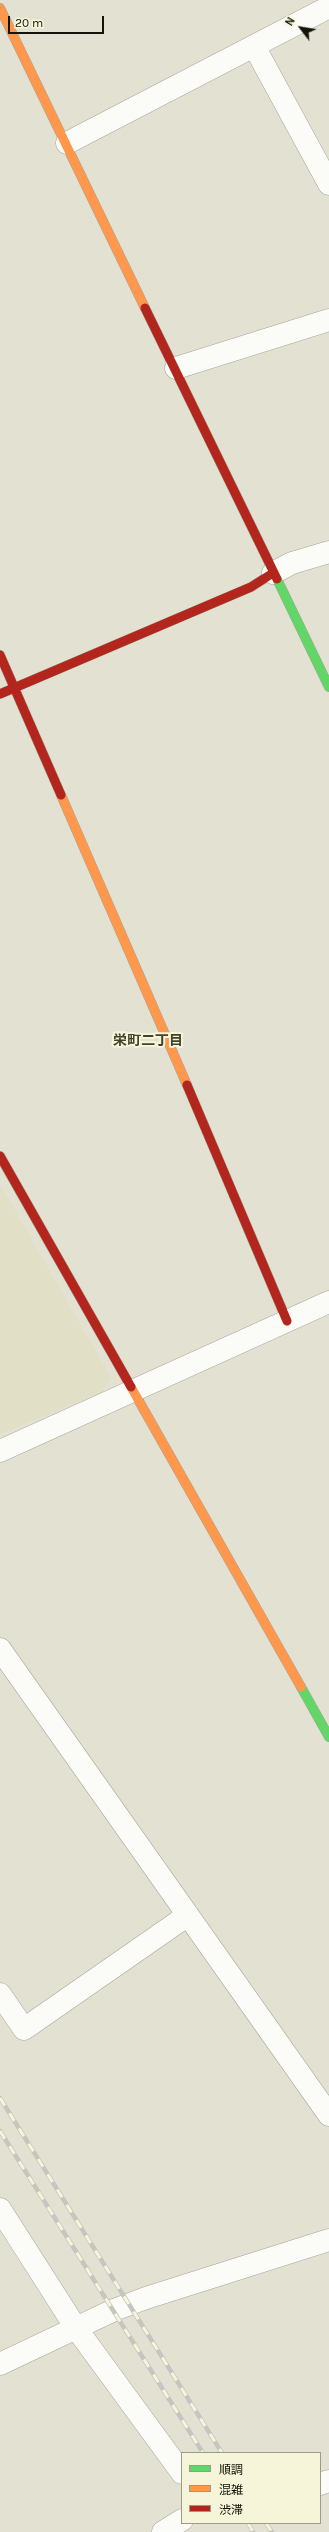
<!DOCTYPE html>
<html>
<head>
<meta charset="utf-8">
<style>
  body { margin:0 }
  #map { position:relative; width:329px; height:2532px; overflow:hidden; background:#e3e2d2; font-family:Karla,"Noto Sans JP",sans-serif }
  canvas { display:block }
  .legend { position:absolute; left:181px; top:2452px; width:140px; height:72px; box-sizing:border-box; background:#f6f5d9; border:1px solid #9c9b86; margin:0; padding:5px 7px; list-style:none; font-size:12px; color:#14140a }
  .legend li { display:flex; align-items:center; gap:8px; height:20px }
  .legend b { width:20px; border:1px solid #9c9b86 }
  .north { position:absolute; left:281px; top:8px; width:40px; height:40px; -webkit-text-stroke:3px #f6f5d9; paint-order:stroke; rotate:301deg; font-size:11px; font-weight:700; line-height:16px; text-align:center; color:#14140a }
  .north::after { content:''; display:block; margin:auto; width:14px; height:18px; background:#14140a; clip-path:polygon(50% 0,100% 100%,50% 72%,0 100%) }
  .scale { position:absolute; left:8px; top:16px; width:96px; height:18px; box-sizing:border-box; border:2px solid #14140a; border-top:0; padding-left:5px; font-size:12px; line-height:14px; white-space:nowrap; color:#14140a; -webkit-text-stroke:3px #f6f5d9; paint-order:stroke }
</style>
</head>
<body>
<div id="map">
<canvas width="329" height="2532"></canvas>
<ul class="legend">
<li><b style="height:5px;background:#63d668"></b>順調</li>
<li><b style="height:5px;background:#ff974d"></b>混雑</li>
<li><b style="height:5px;background:#b3261e"></b>渋滞</li>
</ul>
<div class="north">N</div>
<div class="scale">20 m</div>
</div>
<script>
const ctx = document.querySelector('canvas').getContext('2d');
ctx.lineJoin = 'round';
function fillPath(path, color) { ctx.fillStyle = color; ctx.fill(path, 'evenodd'); }
const toPath = rows => new Path2D(rows.map(r => 'M' + r).join(''));
function strokePath(path, color, width, dash) { ctx.strokeStyle = color; ctx.lineWidth = width; ctx.lineCap = dash ? 'butt' : 'round'; ctx.setLineDash(dash || []); ctx.stroke(path); }
function write(font, color, halo, rows, align = 'center') {
  ctx.font = font + ' Karla,"Noto Sans JP",sans-serif'; ctx.lineWidth = 4; ctx.setLineDash([]); ctx.textBaseline = 'middle'; ctx.strokeStyle = halo; ctx.fillStyle = color; for (const [text, x, y, turn = 0] of rows) {
    ctx.save(); ctx.translate(x, y); ctx.rotate((+turn || 0) * Math.PI / 180); ctx.textAlign = isNaN(turn) ? turn : align; if (halo) ctx.strokeText(text, 0, 0); ctx.fillText(text, 0, 0); ctx.restore();
  }
}
fillPath(toPath([
  [0,1184,111,1378,102,1392,0,1434]
]), '#e1dfc5');
const street = toPath([
  [254,46,329,184],
  [67,143,329,7],
  [176,368,329,320],
  [273,573,292,563,329,552],
  [0,1451,329,1302],
  [0,1649,329,2115],
  [0,1994,24,2029,188,1915],
  [0,2209,76,2328,182,2473],
  [0,2364,114,2310,146,2298,329,2240],
  [320,2484,329,2481],
  [163,2532,182,2520]
]);
const fast = toPath([
  [277,579,329,687],
  [301,1687,329,1737]
]);
const slow = toPath([
  [0,8,145,308],
  [61,795,187,1085],
  [131,1387,301,1687]
]);
const jam = toPath([
  [145,308,277,579],
  [0,655,61,795],
  [0,694,251,587,273,573],
  [187,1085,287,1321],
  [0,1156,131,1387]
]);
strokePath(street, '#a5a498', 23);
strokePath(fast, '#a5a498', 10);
strokePath(slow, '#a5a498', 10);
strokePath(jam, '#a5a498', 10);
strokePath(street, '#fbfbf8', 22);
strokePath(fast, '#63d668', 9);
strokePath(slow, '#ff974d', 9);
strokePath(jam, '#b3261e', 9);
const rail = toPath([
  [0,2098,222,2453],
  [0,2131,203,2453],
  [248,2523,253,2532],
  [266,2523,272,2532]
]);
strokePath(rail, '#c6c6c1', 4.5);
strokePath(rail, '#f6f5d9', 3, [9]);
write('bold 14px', '#43422b', '#f6f5d9', [
  ["栄町二丁目",148,1041]
]);
</script>
</body>
</html>
